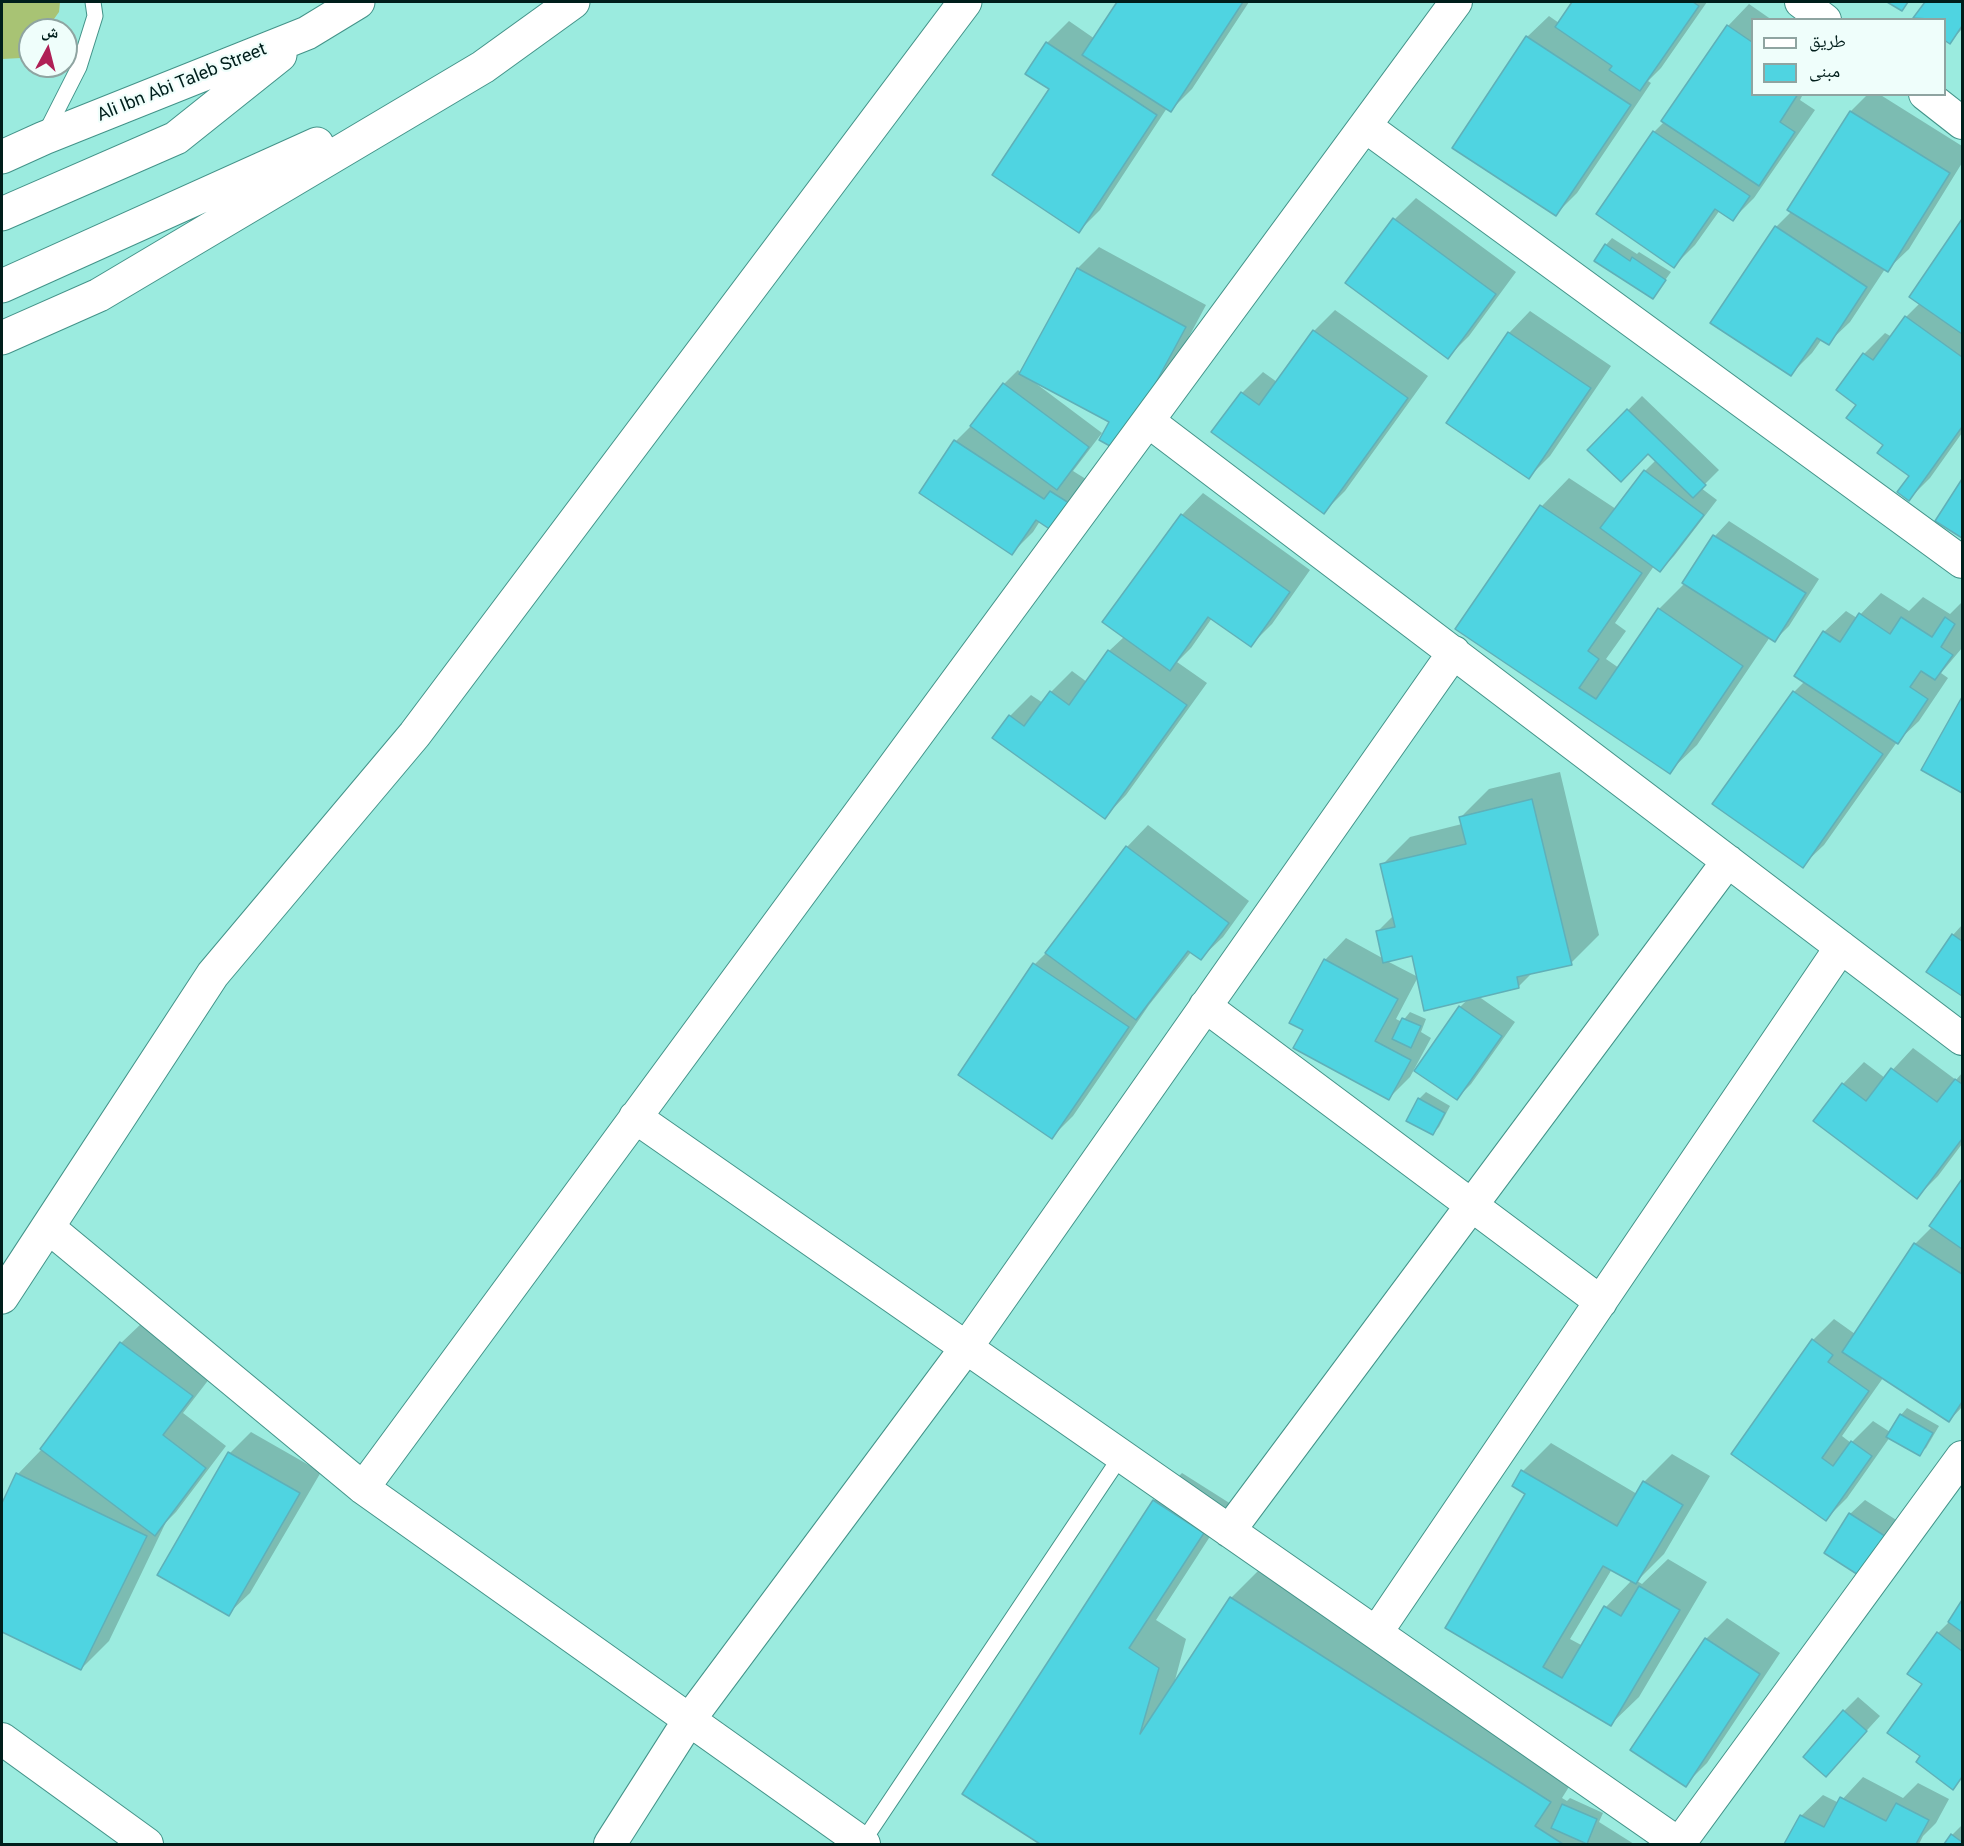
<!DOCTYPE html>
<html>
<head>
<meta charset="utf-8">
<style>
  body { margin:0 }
  #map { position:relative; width:1964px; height:1846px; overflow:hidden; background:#9bebdf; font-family:Roboto,"Noto Naskh Arabic",sans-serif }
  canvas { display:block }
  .frame { position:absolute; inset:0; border:3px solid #001e1b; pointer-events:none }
  .legend { position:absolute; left:1751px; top:18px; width:195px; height:78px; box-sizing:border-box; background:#effefb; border:2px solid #8fa4a1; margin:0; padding:8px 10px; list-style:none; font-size:18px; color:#001e1b }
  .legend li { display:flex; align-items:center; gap:12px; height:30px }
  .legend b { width:30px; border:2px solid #8fa4a1 }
  .north { position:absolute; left:18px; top:18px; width:60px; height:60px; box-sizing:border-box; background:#effefb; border:2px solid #8fa4a1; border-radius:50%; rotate:7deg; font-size:16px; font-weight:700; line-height:24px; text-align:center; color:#001e1b }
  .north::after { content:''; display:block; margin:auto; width:21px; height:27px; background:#af2056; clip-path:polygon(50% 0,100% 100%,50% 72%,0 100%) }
</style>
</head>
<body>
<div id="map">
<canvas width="1964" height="1846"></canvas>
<div class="frame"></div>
<ul class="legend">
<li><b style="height:8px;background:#fff"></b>طريق</li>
<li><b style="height:16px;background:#4fd4e1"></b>مبنى</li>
</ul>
<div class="north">ش</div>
</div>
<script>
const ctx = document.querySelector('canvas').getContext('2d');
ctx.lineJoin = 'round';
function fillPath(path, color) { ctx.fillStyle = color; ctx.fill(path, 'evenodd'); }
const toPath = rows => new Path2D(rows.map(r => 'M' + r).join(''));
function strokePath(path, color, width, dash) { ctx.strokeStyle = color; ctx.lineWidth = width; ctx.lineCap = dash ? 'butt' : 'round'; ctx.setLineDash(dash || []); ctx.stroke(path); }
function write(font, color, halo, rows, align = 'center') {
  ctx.font = font + ' Roboto,sans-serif'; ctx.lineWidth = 4.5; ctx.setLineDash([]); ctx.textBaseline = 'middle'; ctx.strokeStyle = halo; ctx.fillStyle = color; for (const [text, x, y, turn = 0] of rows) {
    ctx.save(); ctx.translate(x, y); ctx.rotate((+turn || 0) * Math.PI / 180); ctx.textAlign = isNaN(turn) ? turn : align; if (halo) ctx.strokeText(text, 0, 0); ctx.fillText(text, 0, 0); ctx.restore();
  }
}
fillPath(toPath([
  [2,2,60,2,59,12,46,30,30,30,30,52,21,58,2,59]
]), '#a8c374');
fillPath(toPath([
  [1119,2,1249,2,1192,89,1171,110,1167,108,1100,210,1079,231,1051,89,1027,73,1047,43,1069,21,1095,39],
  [1574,2,1707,2,1661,68,1648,81,1651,83,1577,193,1556,214,1527,37,1549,16,1559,23],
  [1927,2,1962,2,1962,29,1950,42,1944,20,1917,20,1915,18],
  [1749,4,1772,20,1752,20,1752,94,1803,94,1800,100,1815,110,1754,198,1733,219,1720,210,1695,245,1674,266,1598,214,1654,132,1665,121,1728,26],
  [1868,94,1879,94,1962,146,1962,163,1909,249,1887,270,1885,269,1850,322,1828,343,1822,339,1812,353,1791,374,1776,227,1792,211,1789,209,1851,111],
  [1416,198,1516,272,1469,336,1448,357,1395,219],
  [1962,222,1962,433,1930,478,1909,499,1911,475,1885,444,1859,405,1864,354,1885,333,1892,337,1906,317,1920,303,1911,296],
  [1612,238,1637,254,1639,252,1671,272,1653,297,1606,245],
  [1099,247,1206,305,1140,428,1111,421,1036,381,1034,382,1102,433,1073,471,1089,481,1072,507,1040,521,1033,532,1012,553,921,493,956,441,978,419,1004,384,1018,370,1021,373,1078,268],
  [1335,310,1428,376,1345,491,1324,512,1213,432,1242,393,1263,372,1277,382,1314,331],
  [1530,311,1611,366,1550,456,1529,477,1448,422,1509,333],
  [1642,396,1719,470,1701,488,1717,500,1674,556,1660,570,1654,566,1615,623,1626,631,1606,659,1619,668,1659,609,1685,583,1715,536,1729,521,1819,579,1789,626,1775,640,1770,637,1697,745,1669,772,1457,629,1542,506,1569,478,1616,509,1645,471,1656,460,1648,452,1589,450],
  [1962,482,1962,536,1937,520],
  [1203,493,1310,570,1272,624,1251,645,1212,618,1191,648,1177,662,1207,683,1126,795,1105,817,1010,716,1031,695,1043,703,1051,692,1072,671,1087,682,1109,651,1124,637,1182,515],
  [1881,593,1909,611,1923,597,1950,614,1962,602,1961,625,1962,626,1962,648,1941,673,1948,678,1919,721,1897,742,1824,845,1802,866,1715,804,1794,692,1805,681,1796,675,1824,632,1846,611,1857,618],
  [1962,700,1962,791,1924,769],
  [1560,772,1599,935,1571,963,1533,972,1518,987,1478,996,1515,1022,1471,1084,1457,1098,1460,1007,1469,998,1413,954,1387,961,1418,977,1396,1019,1402,1022,1410,1012,1426,1019,1421,1032,1431,1038,1410,1077,1389,1098,1305,1029,1291,1022,1325,960,1346,938,1384,959,1377,932,1394,915,1382,865,1410,837,1462,824,1461,817,1489,789],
  [1148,825,1249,901,1223,937,1201,958,1192,951,1149,1005,1073,1116,1052,1137,960,1074,1035,964,1051,948,1127,847],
  [1962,925,1962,994,1929,972,1953,935],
  [1913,1048,1956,1080,1962,1073,1962,1144,1938,1176,1917,1197,1815,1121,1843,1084,1864,1062,1885,1078],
  [1426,1092,1450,1106,1439,1127,1433,1133,1419,1099],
  [1962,1182,1962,1407,1949,1421,1883,1378,1842,1436,1851,1443,1873,1421,1890,1432,1901,1415,1907,1408,1939,1426,1926,1448,1919,1454,1890,1437,1847,1498,1826,1519,1813,1340,1834,1319,1855,1334,1915,1244,1933,1226],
  [143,1322,213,1374,183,1413,226,1446,176,1512,166,1522,109,1641,81,1669,2,1630,2,1507,18,1474,42,1449,121,1343],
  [251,1432,321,1472,250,1593,228,1614,159,1574,230,1453],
  [1551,1443,1637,1494,1644,1482,1672,1454,1710,1476,1664,1554,1637,1581,1642,1584,1668,1559,1707,1582,1639,1697,1611,1724,1447,1628,1527,1493,1523,1471],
  [1612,1569,1632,1580,1606,1607,1583,1646,1570,1639],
  [1182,1473,1231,1504,1156,1620,1186,1639,1174,1684,1231,1598,1259,1570,1577,1774,1562,1798,1567,1801,1570,1798,1603,1813,1599,1822,1634,1844,1042,1844,964,1794,1154,1501],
  [1865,1500,1901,1523,1863,1576,1826,1553,1850,1514],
  [1962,1603,1962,1778,1953,1788,1922,1756,1924,1684,1938,1633,1949,1622],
  [1727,1618,1780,1653,1707,1763,1685,1785,1632,1750,1706,1639],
  [1858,1697,1880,1716,1826,1775,1844,1711],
  [1863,1777,1903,1798,1918,1783,1949,1799,1936,1823,1923,1836,1919,1844,1786,1844,1801,1816,1823,1795,1839,1803],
  [1962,1825,1962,1844,1946,1844,1952,1835]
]), '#0003');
const building = toPath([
  [1117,2,1243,2,1171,112,1082,55,1117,2],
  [1572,2,1693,2,1699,6,1640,91,1609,70,1612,66,1555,27,1572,2],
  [1887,2,1908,2,1902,11,1887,2],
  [1925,2,1962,2,1962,26,1950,44,1944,40,1944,20,1913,18,1925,2],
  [1727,25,1752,42,1752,94,1798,94,1780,122,1795,132,1759,186,1661,121,1727,25],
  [1526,36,1631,105,1556,216,1452,148,1526,36],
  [1046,42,1157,115,1079,233,992,175,1049,89,1025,74,1046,42],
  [1850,111,1950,173,1888,272,1787,210,1850,111],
  [1653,131,1750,196,1733,221,1715,209,1674,268,1596,214,1653,131],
  [1393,218,1496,294,1448,359,1345,283,1393,218],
  [1962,219,1962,334,1909,297,1962,219],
  [1775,226,1867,287,1829,345,1817,338,1791,376,1710,323,1775,226],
  [1605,244,1630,261,1632,257,1666,280,1653,299,1594,261,1605,244],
  [1077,268,1186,327,1119,451,1099,440,1109,422,1019,374,1077,268],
  [1905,316,1962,357,1962,427,1909,501,1897,492,1909,476,1877,453,1883,445,1846,418,1856,405,1836,390,1863,353,1873,360,1905,316],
  [1313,330,1408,398,1324,514,1211,432,1241,392,1259,405,1313,330],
  [1508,332,1591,388,1529,479,1446,423,1508,332],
  [1003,383,1089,447,1057,490,970,426,1003,383],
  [1627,409,1706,485,1693,498,1648,454,1621,482,1587,450,1627,409],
  [954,440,1044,499,1050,491,1069,503,1051,530,1036,520,1012,555,919,493,954,440],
  [1644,470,1704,515,1660,572,1600,528,1644,470],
  [1962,479,1962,538,1935,521,1962,479],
  [1540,505,1642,573,1588,651,1599,659,1579,688,1596,699,1658,608,1743,666,1670,774,1455,629,1540,505],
  [1181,514,1290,592,1251,647,1208,617,1170,671,1102,622,1181,514],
  [1713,535,1806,593,1775,642,1682,583,1713,535],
  [1859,613,1890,634,1901,617,1932,637,1945,617,1955,624,1941,647,1953,655,1935,680,1921,671,1910,687,1928,699,1898,744,1794,676,1823,631,1840,642,1859,613],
  [1108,650,1187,705,1105,819,992,738,1009,715,1024,726,1050,691,1069,705,1108,650],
  [1793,691,1883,754,1803,868,1712,804,1793,691],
  [1962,697,1962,793,1921,770,1962,697],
  [1532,799,1572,965,1517,977,1519,988,1424,1011,1412,956,1383,963,1376,931,1395,927,1380,864,1466,844,1459,817,1532,799],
  [1126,846,1229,923,1201,960,1188,951,1136,1020,1045,953,1126,846],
  [1952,934,1962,941,1962,996,1926,972,1952,934],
  [1324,959,1398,999,1375,1041,1411,1060,1389,1100,1293,1048,1303,1030,1289,1023,1324,959],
  [1033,963,1129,1027,1052,1139,958,1075,1033,963],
  [1459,1006,1502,1036,1457,1100,1414,1071,1459,1006],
  [1402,1018,1421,1026,1411,1048,1392,1039,1402,1018],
  [1891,1068,1937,1102,1955,1079,1962,1084,1962,1139,1917,1199,1813,1121,1842,1083,1866,1101,1891,1068],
  [1418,1098,1445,1113,1433,1135,1406,1121,1418,1098],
  [1962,1179,1962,1249,1929,1226,1962,1179],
  [1914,1243,1962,1274,1962,1402,1949,1422,1842,1352,1914,1243],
  [1812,1339,1833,1355,1828,1362,1869,1391,1822,1458,1833,1466,1851,1441,1872,1456,1826,1521,1731,1454,1812,1339],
  [120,1342,193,1396,163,1435,206,1468,155,1536,40,1449,120,1342],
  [1900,1414,1933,1433,1920,1456,1886,1437,1900,1414],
  [228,1452,300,1493,229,1616,157,1575,228,1452],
  [1521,1470,1617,1526,1643,1481,1683,1505,1636,1584,1603,1566,1543,1667,1562,1678,1604,1606,1621,1616,1639,1586,1680,1610,1611,1726,1445,1628,1525,1494,1512,1486,1521,1470],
  [16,1473,147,1536,81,1670,2,1632,2,1503,16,1473],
  [1153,1500,1204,1533,1129,1648,1159,1668,1140,1734,1230,1597,1551,1802,1535,1826,1563,1844,1040,1844,962,1794,1153,1500],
  [1849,1513,1888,1538,1863,1578,1824,1553,1849,1513],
  [1962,1600,1962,1632,1948,1622,1962,1600],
  [1937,1632,1962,1651,1962,1777,1953,1790,1916,1762,1920,1756,1887,1733,1922,1684,1907,1674,1937,1632],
  [1705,1638,1760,1674,1686,1787,1630,1750,1705,1638],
  [1843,1710,1867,1731,1826,1777,1803,1757,1843,1710],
  [1840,1797,1886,1821,1896,1803,1929,1820,1916,1844,1784,1844,1800,1815,1824,1827,1840,1797],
  [1562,1804,1597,1819,1587,1844,1551,1828,1562,1804],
  [1951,1834,1962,1842,1962,1844,1944,1844,1951,1834]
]);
fillPath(building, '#4fd4e1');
strokePath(building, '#5fb0b8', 1.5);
const lane = toPath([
  [46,132,79,67,95,16,93,2],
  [862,1843,1121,1456]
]);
const street = toPath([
  [1801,2,1825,20],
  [1925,94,1962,123],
  [1365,126,1962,562],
  [1148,421,1962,1039],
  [1205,1006,1601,1302],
  [635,1117,1679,1844],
  [48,1227,363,1488,864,1844],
  [363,1488,1456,2],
  [1229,1531,1728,861],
  [1376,1633,1841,947],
  [2,1739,147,1844],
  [610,1844,689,1720,966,1348,1454,652],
  [1679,1844,1962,1457]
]);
const secondary = toPath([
  [2,157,44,138,307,33,358,2],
  [2,214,176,138,280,55],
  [2,286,317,144],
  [2,338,99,295,483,67,573,2],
  [2,1297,213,974,415,734,965,2]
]);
strokePath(lane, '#439389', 17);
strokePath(street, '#439389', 34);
strokePath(secondary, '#439389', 35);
strokePath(lane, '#fff', 15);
strokePath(street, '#fff', 32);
strokePath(secondary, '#fff', 33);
write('18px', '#001e1b', '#effefb', [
  ["Ali Ibn Abi Taleb Street",182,83,-22]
]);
</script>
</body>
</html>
